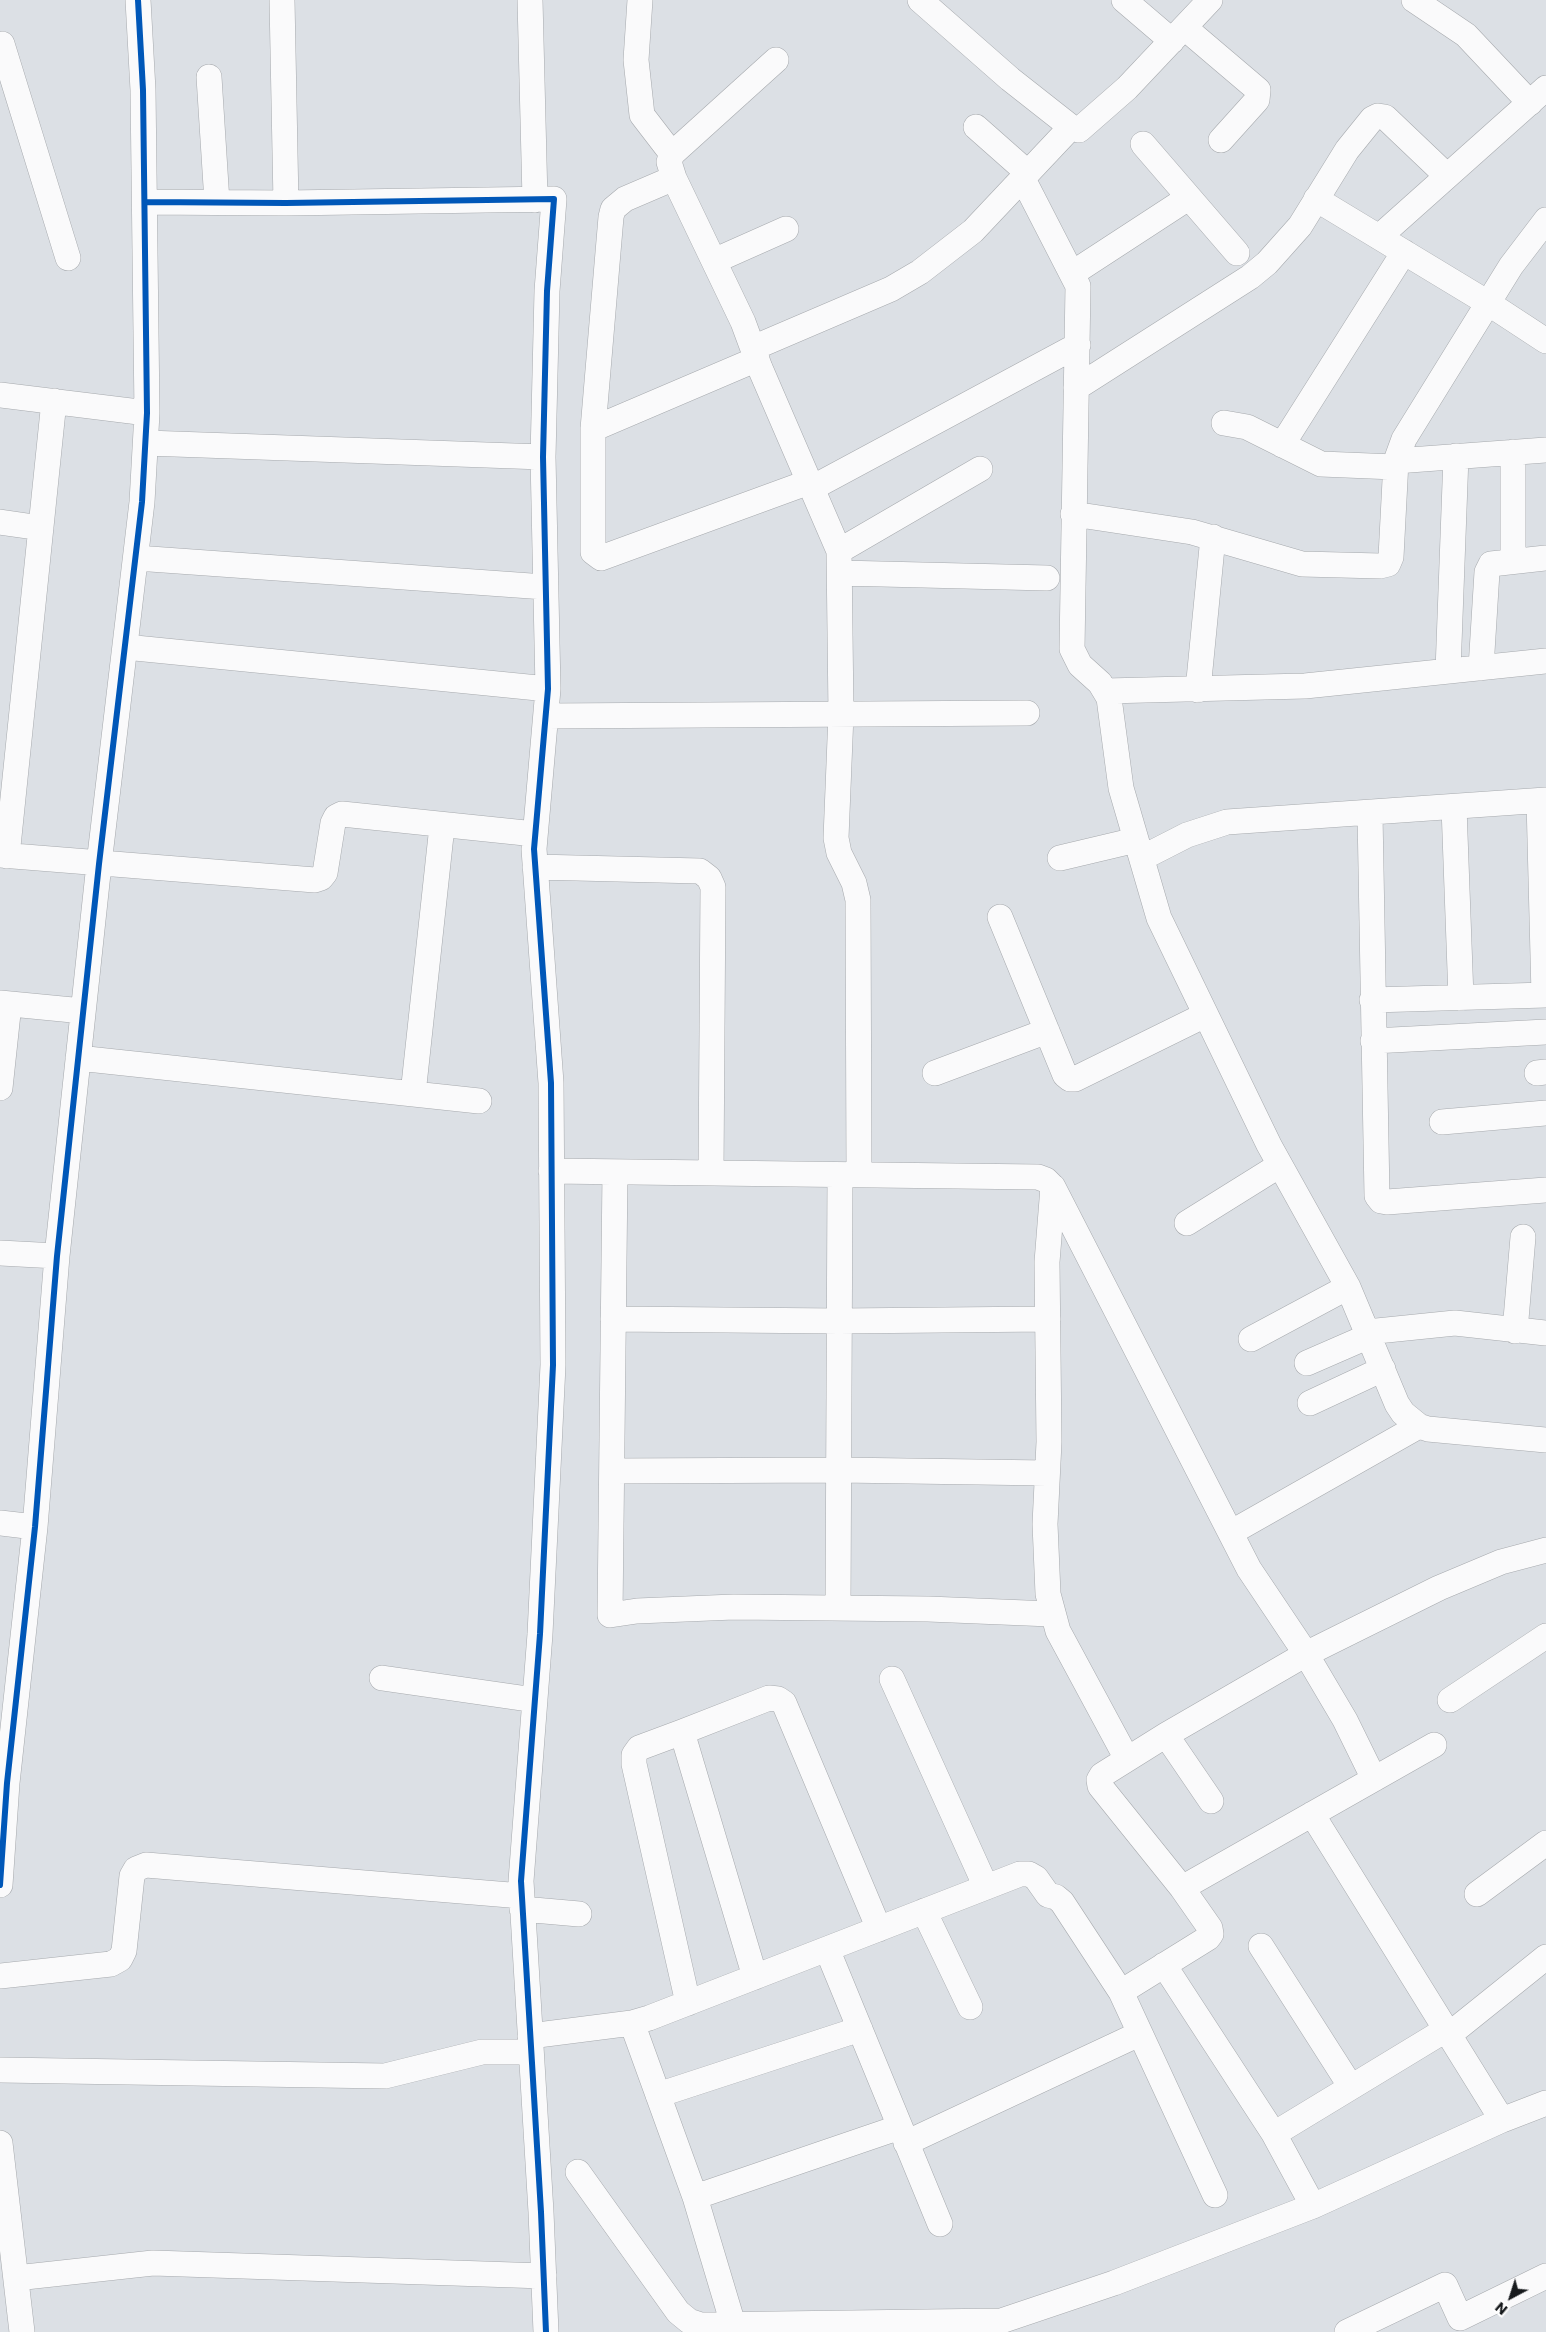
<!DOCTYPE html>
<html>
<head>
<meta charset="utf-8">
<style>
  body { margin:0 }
  #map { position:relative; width:1546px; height:2332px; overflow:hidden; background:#dce0e5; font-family:Poppins,sans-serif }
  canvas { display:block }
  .north { position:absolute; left:1486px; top:2272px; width:50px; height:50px; -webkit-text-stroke:4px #fff; paint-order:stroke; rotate:220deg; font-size:14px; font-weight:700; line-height:20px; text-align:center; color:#171a1d }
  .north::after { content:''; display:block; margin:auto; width:18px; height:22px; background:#171a1d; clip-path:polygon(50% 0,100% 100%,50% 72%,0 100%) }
</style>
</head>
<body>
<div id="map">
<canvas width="1546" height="2332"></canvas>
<div class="north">N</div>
</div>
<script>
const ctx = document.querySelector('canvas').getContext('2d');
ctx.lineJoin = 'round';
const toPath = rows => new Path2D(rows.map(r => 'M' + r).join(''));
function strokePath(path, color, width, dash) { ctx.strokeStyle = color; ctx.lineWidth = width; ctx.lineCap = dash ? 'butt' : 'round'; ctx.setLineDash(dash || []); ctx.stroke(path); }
const minor = toPath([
  [282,0,286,203],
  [530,0,535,200],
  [640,0,636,60,642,115,672,154],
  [920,0,1010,79,1071,127,1079,130,1127,88,1210,0],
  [1124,0,1172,41],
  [1414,0,1466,35,1530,103],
  [1185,28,1258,90,1257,100,1221,140],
  [2,44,68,258],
  [776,60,672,154,669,162,674,178,743,322,760,368,839,551,841,714,836,838,839,853,854,883,858,900,859,1175],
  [209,77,217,202],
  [976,127,1028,173],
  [1143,144,1237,253],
  [674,178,625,199,613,209,611,217,593,429,593,552,601,558,809,482],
  [1023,179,1078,286,1072,649,1080,665,1100,683,1109,698,1121,788,1159,918,1269,1145,1348,1287,1397,1404,1403,1413,1419,1426,1428,1429,1546,1440],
  [1316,199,1488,303,1546,341],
  [145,202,286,203,554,199,547,291,543,457,548,689,534,849,551,1083,553,1365,540,1634,521,1881,541,2212,546,2332],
  [1379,237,1546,88],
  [714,261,786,229],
  [1073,273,1188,198],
  [753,348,891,289,920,272,973,231,1071,127],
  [1076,388,1250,277,1267,263,1300,226,1347,150,1372,119,1378,116,1385,117,1447,176],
  [0,395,147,413],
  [1224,423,1247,427,1321,464,1395,467],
  [593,429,757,359],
  [146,443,543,457],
  [1282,445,1404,252],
  [1396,461,1546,450],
  [812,488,1078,345],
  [1073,514,1192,532,1302,564,1380,566,1388,564,1391,557,1396,461,1404,439,1511,266,1546,220],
  [0,522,41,528],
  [839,551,980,469],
  [136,558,545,587],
  [1513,561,1513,452],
  [840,573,1047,578],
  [125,647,548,689],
  [1481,668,1487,572,1491,564,1546,558],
  [1448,671,1456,456],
  [1198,690,1213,537],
  [1106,691,1305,686,1546,661],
  [546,716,1027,713],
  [1539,801,1544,995],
  [1454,807,1461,998],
  [1370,814,1377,1196,1381,1201,1387,1202,1546,1190],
  [0,855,315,880,321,878,325,873,333,823,336,817,342,814,535,834],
  [7,856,54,401],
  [1060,858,1136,840],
  [1142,858,1187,835,1227,822,1546,800],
  [535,867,700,871,709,878,713,887,711,1173],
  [1000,917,1065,1075,1070,1079,1075,1079,1205,1015],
  [1372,1000,1546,995],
  [0,1003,83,1011],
  [1373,1041,1546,1032],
  [78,1058,479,1101],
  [935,1073,1047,1031],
  [1537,1073,1546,1072],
  [0,1088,9,1004],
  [413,1094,442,826],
  [1442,1122,1546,1113],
  [551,1171,1038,1177,1046,1180,1053,1187,1047,1262,1049,1442,1045,1524,1048,1594,1058,1631,1127,1759],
  [615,1172,610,1615,637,1611,734,1607,928,1609,1051,1614],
  [1053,1187,1249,1569,1306,1654,1345,1720,1374,1779],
  [1187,1223,1280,1165],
  [0,1253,57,1256],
  [613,1319,839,1321,1048,1319],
  [1515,1331,1523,1237],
  [1367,1332,1455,1323,1546,1333],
  [1251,1339,1348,1287],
  [1307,1363,1369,1336],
  [1310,1403,1383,1369],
  [612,1471,839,1470,1047,1473],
  [0,1523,35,1527],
  [1232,1532,1419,1426],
  [838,1608,840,1175],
  [382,1678,535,1700],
  [892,1679,986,1887],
  [1450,1700,1546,1636],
  [682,1732,755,1977],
  [1166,1735,1211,1801],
  [1312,1814,1502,2120],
  [0,1885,7,1783,35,1527,57,1256,99,864,142,502,147,413,143,90,138,0],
  [1182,1888,1434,1745],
  [1477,1894,1546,1843],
  [522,1909,579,1914],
  [924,1911,970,2007],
  [1261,1946,1351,2087],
  [827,1949,940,2224],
  [1164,1965,1274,2134,1313,2206],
  [0,1976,111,1964,120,1959,124,1951,132,1876,136,1869,146,1865,522,1896],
  [1121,1992,1208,1938,1211,1934,1210,1928,1182,1888,1100,1786,1099,1780,1102,1775,1166,1735,1306,1654,1439,1588,1501,1562,1546,1550],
  [688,2003,634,1764,634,1755,639,1748,682,1732,769,1698,778,1699,784,1703,879,1929],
  [632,2023,695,2197,733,2324],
  [1450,2034,1546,1957],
  [530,2036,632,2023,649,2018,1020,1874,1029,1874,1036,1878,1048,1895,1056,1897,1062,1902,1121,1992,1215,2195],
  [0,2070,385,2076,482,2052,530,2052],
  [658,2095,860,2029],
  [1274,2134,1447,2029],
  [0,2143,22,2332],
  [906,2143,1139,2034],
  [578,2172,678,2312,689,2321,701,2325,1001,2321,1114,2283,1313,2206,1502,2120,1546,2103],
  [695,2197,900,2127],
  [16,2278,153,2263,544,2276],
  [1347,2332,1445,2285,1460,2318,1546,2276]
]);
strokePath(minor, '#a6a9ad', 26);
strokePath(minor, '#fafafb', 25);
strokePath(toPath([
  [145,202,286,203,554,199,547,291,543,457,548,689,534,849,551,1083,553,1365,540,1634,521,1881,541,2212,546,2332],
  [0,1885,7,1783,35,1527,57,1256,99,864,142,502,147,413,143,90,138,0]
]), '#0057b8', 6);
</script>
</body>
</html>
